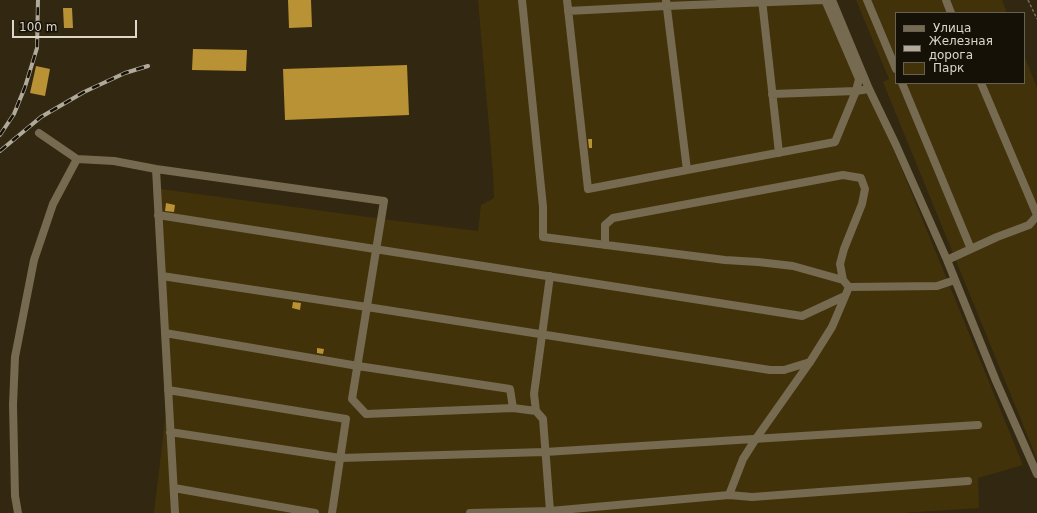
<!DOCTYPE html>
<html>
<head>
<meta charset="utf-8">
<style>
  body { margin:0 }
  #map { position:relative; width:1037px; height:513px; overflow:hidden; background:#322710; font-family:"DejaVu Sans",sans-serif }
  canvas { display:block }
  .legend { position:absolute; left:895px; top:12px; width:130px; height:72px; box-sizing:border-box; background:#161107; border:1px solid #666055; margin:0; padding:5px 7px; list-style:none; font-size:12px; color:#ddd7c9 }
  .legend li { display:flex; align-items:center; gap:8px; height:20px }
  .legend b { width:20px; border:1px solid #666055 }
  .scale { position:absolute; left:12px; top:20px; width:125px; height:18px; box-sizing:border-box; border:2px solid #ddd7c9; border-top:0; padding-left:5px; font-size:12px; line-height:14px; white-space:nowrap; color:#ddd7c9; -webkit-text-stroke:3px #161107; paint-order:stroke }
</style>
</head>
<body>
<div id="map">
<canvas width="1037" height="513"></canvas>
<ul class="legend">
<li><b style="height:5px;background:#766a51"></b>Улица</li>
<li><b style="height:5px;background:#b1aa9a"></b>Железная дорога</li>
<li><b style="height:11px;background:#42320a"></b>Парк</li>
</ul>
<div class="scale">100 m</div>
</div>
<script>
const ctx = document.querySelector('canvas').getContext('2d');
ctx.lineJoin = 'round';
function fillPath(path, color) { ctx.fillStyle = color; ctx.fill(path, 'evenodd'); }
const toPath = rows => new Path2D(rows.map(r => 'M' + r).join(''));
function strokePath(path, color, width, dash) { ctx.strokeStyle = color; ctx.lineWidth = width; ctx.lineCap = dash ? 'butt' : 'round'; ctx.setLineDash(dash || []); ctx.stroke(path); }
fillPath(toPath([
  [478,0,832,0,869,89,1023,465,978,478,979,508,902,513,154,513,166,412,153,188,390,220,478,231,481,205,494,198,493,173],
  [856,0,1002,0,1007,13,896,13,896,83,1024,83,1024,55,1037,88,1037,459,883,82,889,79]
]), '#42320a');
fillPath(toPath([
  [288,0,311,0,312,27,289,28],
  [63,8,72,8,73,28,64,28],
  [193,49,247,50,246,71,192,70],
  [407,65,409,115,285,120,283,69],
  [36,66,50,69,45,96,30,93],
  [588,139,592,139,592,148,589,148],
  [166,203,175,205,174,212,165,211],
  [293,302,301,303,300,310,292,308],
  [317,348,324,349,323,354,317,353]
]), '#b89234');
strokePath(toPath([
  [1028,0,1037,19]
]), '#776e5b', 1.5, [3, 2]);
strokePath(toPath([
  [522,0,543,207,543,237,725,260,758,262,793,266,843,280,849,287],
  [567,0,588,189,687,170],
  [666,0,687,170,835,142,856,91,869,89],
  [762,0,779,153],
  [832,0,869,89,896,145,947,260,996,381,1037,474],
  [867,0,896,69],
  [946,0,951,13],
  [568,11,666,6,824,0],
  [902,83,971,249],
  [981,83,1037,215],
  [772,94,856,91,859,79,825,0],
  [39,133,77,159],
  [156,169,175,513],
  [158,215,802,316,845,296],
  [605,245,605,225,613,218,843,175,861,178,865,189,862,204,844,249,840,264,843,280],
  [947,260,997,237,1029,225,1037,216],
  [162,276,367,307,770,370,784,370,810,362],
  [165,333,358,366,510,389,513,408],
  [168,390,346,419,332,513],
  [536,411,534,394,550,276],
  [170,432,340,458,545,452,978,425],
  [174,488,315,513],
  [729,495,743,459,755,440,810,362,832,327,849,287,937,286,955,280],
  [18,513,15,496,13,405,15,357,34,260,53,204,77,159,114,161,156,169,384,201,352,399,366,414,513,408,536,411,543,419,550,511],
  [470,513,550,511,729,495,752,497,968,481]
]), '#766a51', 8);
const rail = toPath([
  [0,135,14,114,25,87,37,48,38,0],
  [0,151,41,117,84,92,125,73,148,66]
]);
strokePath(rail, '#b1aa9a', 4);
strokePath(rail, '#161107', 2.5, [8]);
</script>
</body>
</html>
